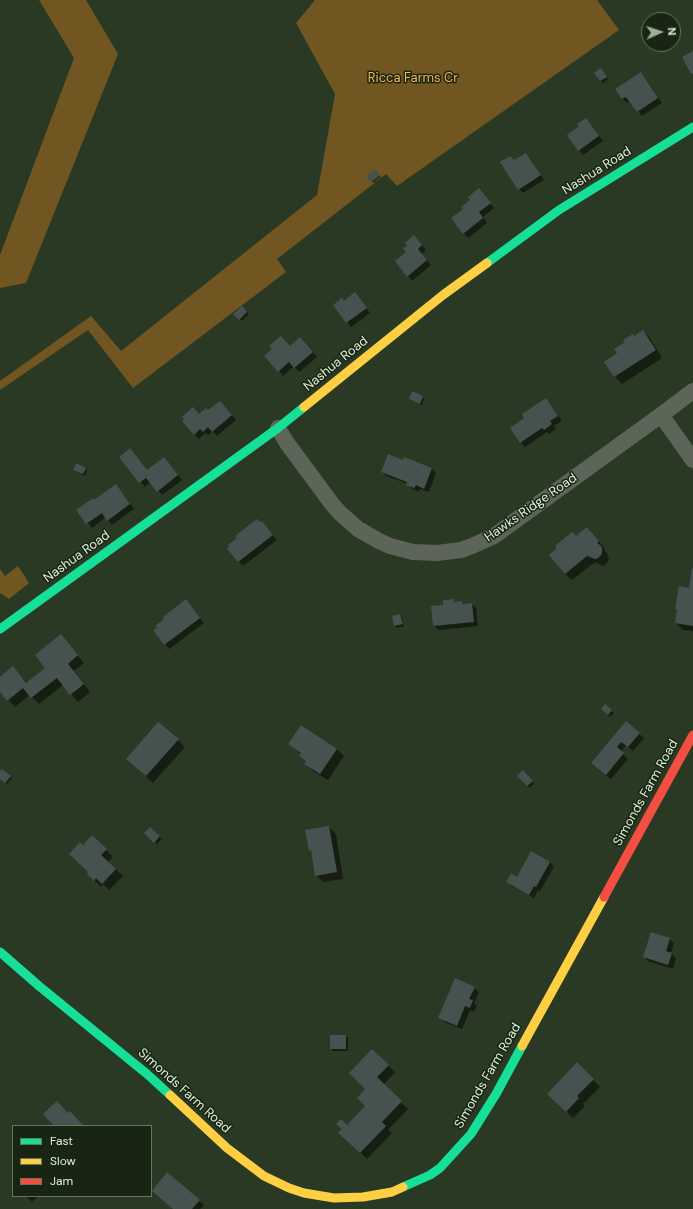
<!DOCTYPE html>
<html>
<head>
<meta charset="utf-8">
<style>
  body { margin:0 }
  #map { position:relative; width:693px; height:1209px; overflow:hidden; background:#2a3923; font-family:"DM Sans",sans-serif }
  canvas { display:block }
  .legend { position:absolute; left:12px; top:1125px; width:140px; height:72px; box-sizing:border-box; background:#182513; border:1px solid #677661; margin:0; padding:5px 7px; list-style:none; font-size:12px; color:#ddefd7 }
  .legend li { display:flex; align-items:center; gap:8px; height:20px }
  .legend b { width:20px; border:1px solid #677661 }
  .north { position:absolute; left:641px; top:12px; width:40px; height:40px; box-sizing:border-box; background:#182513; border:1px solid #677661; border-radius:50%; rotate:87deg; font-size:11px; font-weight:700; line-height:16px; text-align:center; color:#ddefd7 }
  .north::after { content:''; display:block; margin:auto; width:14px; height:18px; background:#9eaf98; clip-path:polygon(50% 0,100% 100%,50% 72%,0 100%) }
</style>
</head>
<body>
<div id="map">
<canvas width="693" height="1209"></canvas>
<ul class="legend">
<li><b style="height:5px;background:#16e098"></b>Fast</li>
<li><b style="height:5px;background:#ffcf43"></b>Slow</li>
<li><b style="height:5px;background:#f24e42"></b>Jam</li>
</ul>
<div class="north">N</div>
</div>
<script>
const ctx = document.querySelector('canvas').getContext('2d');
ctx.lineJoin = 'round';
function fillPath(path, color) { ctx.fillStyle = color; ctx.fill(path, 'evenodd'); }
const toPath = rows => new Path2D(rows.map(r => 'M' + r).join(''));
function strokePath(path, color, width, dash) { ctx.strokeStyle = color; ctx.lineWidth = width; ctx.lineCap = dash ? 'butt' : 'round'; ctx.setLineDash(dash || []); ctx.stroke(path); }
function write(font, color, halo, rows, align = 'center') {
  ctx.font = font + ' "DM Sans",sans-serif'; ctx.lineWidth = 3; ctx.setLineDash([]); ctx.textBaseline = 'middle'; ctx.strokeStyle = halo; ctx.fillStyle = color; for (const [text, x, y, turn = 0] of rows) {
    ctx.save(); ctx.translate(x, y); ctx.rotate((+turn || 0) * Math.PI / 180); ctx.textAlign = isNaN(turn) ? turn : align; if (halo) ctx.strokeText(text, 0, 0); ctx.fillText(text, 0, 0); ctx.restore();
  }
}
fillPath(toPath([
  [39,0,86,0,118,54,26,283,0,288,0,255,74,58],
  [315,0,597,0,619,30,397,186,386,174,277,259,286,272,133,388,88,330,0,390,0,381,91,316,121,351,317,195,335,94,296,23],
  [18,566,29,583,9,599,0,593,0,569,5,576]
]), '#725622');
fillPath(toPath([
  [603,72,608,79,603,83,595,74],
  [641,73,645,78,662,103,642,116,630,101,627,103,623,99,617,89],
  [590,124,603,141,583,155,568,135],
  [526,154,530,158,544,180,523,193,519,189,514,161],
  [375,170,381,177,374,183,367,176],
  [483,194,494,208,483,217,487,223,468,238,452,218],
  [419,241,426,250,422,254,431,265,412,281,408,276],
  [359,298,370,313,351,327,334,306],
  [242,307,249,314,242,321,235,314],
  [643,331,650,338,662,358,622,384,615,377,605,362,618,354,634,337],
  [305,343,317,357,299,372,294,366,283,376,279,371,290,347],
  [422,397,424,399,422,405,410,399],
  [546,399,562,421,554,426,556,429,549,434,547,432,525,447,521,442,525,418],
  [224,406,236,420,217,436,213,431,208,435,205,433,199,439,194,434,199,415],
  [121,457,147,471,164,458,182,480,162,495,151,482,145,487],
  [405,458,432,469,436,473,429,492,420,489,419,492,412,489,408,484,387,476,382,472,404,461],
  [85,468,87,470,85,476,74,470],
  [120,490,134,509,112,525,106,517,92,528,78,510,94,501],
  [262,522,277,540,243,566,228,549],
  [594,535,605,549,604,550,607,553,609,559,607,563,603,566,595,562,572,580,565,574,558,549,576,537],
  [693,572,693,631,683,630,676,623,690,589],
  [453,600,456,602,462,602,465,604,472,604,476,608,478,626,439,630,434,626,432,607,444,606],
  [186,601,204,623,169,649,165,644],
  [400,615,402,617,404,626,397,628,395,626,393,617],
  [61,635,84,663,74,671,90,692,78,702,63,685,39,704,30,695,15,707,0,690,0,678,13,668,27,683,46,668],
  [605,705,614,713,610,717,602,709],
  [626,722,644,738,633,751,626,745,621,752,628,759,611,779,597,767],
  [178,740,185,747,153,783,134,765],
  [289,744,337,749,344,756,328,780,313,771,306,764,307,762,300,756,301,754],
  [2,770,12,778,7,784,0,778,0,773],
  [523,772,534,783,530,788,519,776],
  [329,827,336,834,343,879,323,882,316,875,312,853,310,850],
  [150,828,162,839,157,844,145,833],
  [92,836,113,857,108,862,123,876,109,890,103,884,101,887,88,874,89,872,83,846],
  [550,862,554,867,540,891,538,890,534,898,512,886,507,882],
  [669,939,674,943,671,953,676,958,673,969,648,961,644,956],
  [474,988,479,992,474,1003,477,1006,474,1012,470,1010,462,1029,444,1022,440,1017],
  [331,1036,346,1036,348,1038,348,1051,333,1051,331,1049],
  [372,1050,395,1072,383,1085,408,1109,388,1130,392,1133,367,1159,347,1140,347,1127,366,1106,366,1089],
  [577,1064,600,1087,583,1104,585,1106,573,1118,548,1094],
  [26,1196,38,1196,32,1202],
  [199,1200,204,1205,200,1209,173,1209]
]), '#0007');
fillPath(toPath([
  [693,51,693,73,691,74,682,57],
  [601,68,607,77,600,81,594,73],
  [641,72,658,98,637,112,626,97,622,99,615,89],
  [586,118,599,136,578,151,567,135,579,126,577,124],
  [526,153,541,175,518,190,500,162,510,156,514,160],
  [375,169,380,175,371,182,366,176],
  [479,188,491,203,479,212,483,218,463,234,451,218,463,209,461,207,470,200,468,197],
  [414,235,422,245,418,249,427,260,407,277,395,261,406,252,403,248,407,246,405,243],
  [355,292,367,308,346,323,333,305,342,298,344,301],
  [242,306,247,312,239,320,233,314],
  [643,330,656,350,614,377,604,362,617,353,614,349,625,342,623,340,633,334,634,336],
  [281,336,290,346,300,337,313,352,294,368,289,362,278,372,264,356,272,349,269,346],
  [412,391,423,396,420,404,409,399],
  [546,398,558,416,550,421,552,424,544,430,542,428,520,443,510,428,524,418,522,414],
  [220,401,232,415,212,432,208,427,203,432,200,429,194,435,182,421,184,419,182,417,193,407,199,414,206,408,208,410],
  [130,448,147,470,164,457,178,475,157,492,146,478,139,483,119,457],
  [388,454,403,460,404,457,432,468,424,489,416,485,414,488,406,485,407,482,381,472],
  [76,463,86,468,83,474,73,470],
  [116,484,130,504,107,521,102,513,86,524,76,510,93,498,94,500],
  [257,519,260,522,262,521,273,535,238,562,227,549,229,547,228,545,237,538,235,536],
  [587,527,599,541,597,543,600,545,602,548,602,554,598,558,595,559,587,556,565,574,549,555,557,548,555,546,572,532,576,536],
  [692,568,693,569,693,626,675,623,677,610,675,609,679,586,689,588],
  [186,599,200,618,164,645,153,630,157,628,155,626,164,619,163,617],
  [454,599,454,602,462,601,463,604,472,603,474,622,433,626,431,606,443,605,443,600],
  [400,614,403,624,394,626,392,616],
  [61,634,78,655,68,664,84,684,70,695,57,678,31,698,23,688,7,701,0,692,0,677,13,666,26,683,45,668,35,655],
  [605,704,612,710,608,715,601,709],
  [626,721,640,733,628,747,621,742,617,747,624,753,606,775,591,763],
  [158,722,179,739,146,776,126,759],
  [301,725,337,749,320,774,304,764,306,761,299,756,301,753,288,744],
  [2,769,11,776,5,783,0,779,0,771],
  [523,770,533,781,527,786,517,776],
  [329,826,337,872,315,876,311,850,309,851,305,830],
  [150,827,160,836,154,843,144,833],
  [92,835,107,849,101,855,116,869,102,884,96,878,94,881,87,874,88,872,69,854,80,842,83,845],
  [531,851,550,862,536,887,534,886,529,895,506,882,511,873,517,877],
  [651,932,670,938,666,951,672,953,668,965,643,957],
  [455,978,475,987,469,999,473,1000,470,1008,465,1006,457,1026,438,1018],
  [330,1035,346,1035,346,1049,330,1049],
  [372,1049,389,1065,377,1077,402,1101,382,1122,386,1126,360,1153,338,1133,342,1129,336,1124,341,1119,347,1125,365,1106,357,1098,365,1089,349,1073],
  [577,1062,594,1079,577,1096,579,1098,566,1112,547,1094],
  [57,1101,68,1113,70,1111,84,1126,54,1126,43,1114],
  [167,1172,200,1200,192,1209,173,1209,152,1191]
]), '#465250');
strokePath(toPath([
  [661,415,693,460],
  [278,428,287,443,332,504,340,513,358,529,379,541,390,546,413,552,437,553,461,550,472,546,494,536,661,415,693,391]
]), '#5d6559', 16);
strokePath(toPath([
  [487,263,559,210,693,127],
  [0,629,278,428,304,407],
  [0,952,39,986,147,1074,170,1095],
  [403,1187,430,1175,440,1168,471,1134,496,1094,522,1046]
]), '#16e098', 9);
strokePath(toPath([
  [304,407,443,295,487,263],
  [522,1046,604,897],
  [170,1095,227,1148,264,1176,289,1188,304,1193,334,1198,363,1197,392,1192,403,1187]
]), '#ffcf43', 9);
strokePath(toPath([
  [604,897,693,735]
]), '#f24e42', 9);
write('13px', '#f7b84f', '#182513', [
  ["Ricca Farms Cr",413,79]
]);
write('13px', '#ddefd7', '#182513', [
  ["Nashua Road",597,171,-32],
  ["Nashua Road",336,364,-39],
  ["Hawks Ridge Road",531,508,-35],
  ["Nashua Road",77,557,-36],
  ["Simonds Farm Road",646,793,-61],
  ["Simonds Farm Road",488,1076,-60],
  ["Simonds Farm Road",184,1091,42]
]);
</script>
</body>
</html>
